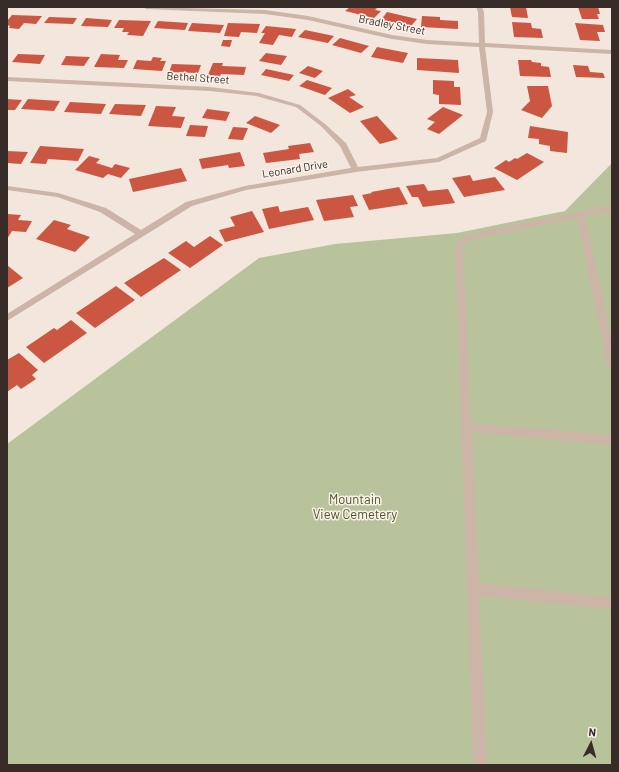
<!DOCTYPE html>
<html>
<head>
<meta charset="utf-8">
<style>
  body { margin:0 }
  #map { position:relative; width:619px; height:772px; overflow:hidden; background:#f3e6dc; font-family:Barlow,sans-serif }
  canvas { display:block }
  .frame { position:absolute; inset:0; border:8px solid #382c28; pointer-events:none }
  .north { position:absolute; left:571px; top:724px; width:40px; height:40px; -webkit-text-stroke:3px #faf1e9; paint-order:stroke; rotate:6deg; font-size:11px; font-weight:700; line-height:16px; text-align:center; color:#382c28 }
  .north::after { content:''; display:block; margin:auto; width:14px; height:18px; background:#382c28; clip-path:polygon(50% 0,100% 100%,50% 72%,0 100%) }
</style>
</head>
<body>
<div id="map">
<canvas width="619" height="772"></canvas>
<div class="frame"></div>
<div class="north">N</div>
</div>
<script>
const ctx = document.querySelector('canvas').getContext('2d');
ctx.lineJoin = 'round';
function fillPath(path, color) { ctx.fillStyle = color; ctx.fill(path, 'evenodd'); }
const toPath = rows => new Path2D(rows.map(r => 'M' + r).join(''));
function write(font, color, halo, rows, align = 'center') {
  ctx.font = font + ' Barlow,sans-serif'; ctx.lineWidth = 3; ctx.setLineDash([]); ctx.textBaseline = 'middle'; ctx.strokeStyle = halo; ctx.fillStyle = color; for (const [text, x, y, turn = 0] of rows) {
    ctx.save(); ctx.translate(x, y); ctx.rotate((+turn || 0) * Math.PI / 180); ctx.textAlign = isNaN(turn) ? turn : align; if (halo) ctx.strokeText(text, 0, 0); ctx.fillText(text, 0, 0); ctx.restore();
  }
}
fillPath(toPath([
  [612,163,612,765,7,765,7,444,259,258,335,244,457,233,565,211]
]), '#b9c39b');
fillPath(toPath([
  [350,7,378,7,375,10,381,11,374,18,345,11],
  [510,7,526,7,528,18,512,17],
  [578,7,598,7,600,14,597,14,599,19,582,19],
  [387,12,417,19,411,26,381,20],
  [12,15,42,16,36,24,24,23,19,29,9,28,10,26,7,25,7,21],
  [422,16,440,17,440,20,458,21,458,29,421,27],
  [49,17,77,18,73,24,44,23],
  [86,18,112,20,108,27,81,26],
  [119,20,151,21,143,36,127,35,129,32,122,32,124,28,114,28],
  [158,21,188,23,185,30,154,28],
  [512,22,531,23,532,28,541,29,543,38,514,37],
  [192,23,224,25,220,33,188,31],
  [228,23,260,24,257,33,241,32,239,37,224,36],
  [575,23,603,25,605,32,597,32,600,41,580,40],
  [266,26,296,29,292,37,279,35,273,45,259,43,265,33,261,33],
  [305,30,334,36,328,43,298,37],
  [340,38,369,46,361,53,332,45],
  [223,40,232,40,230,47,221,46],
  [377,47,408,53,403,63,371,57],
  [266,53,287,56,281,65,259,61],
  [18,54,45,55,40,64,12,62],
  [101,54,120,55,118,60,128,60,124,68,94,67],
  [66,56,90,57,84,66,61,65],
  [153,57,162,58,160,61,166,61,162,71,133,69,137,60,151,61],
  [417,58,458,60,459,73,417,70],
  [518,60,531,60,532,62,541,63,541,66,549,67,551,77,520,76],
  [213,63,223,63,222,66,246,67,244,75,221,74,220,76,208,75],
  [172,64,201,65,198,73,169,72],
  [573,65,588,66,590,72,603,73,605,78,576,77],
  [308,66,323,71,315,78,299,73],
  [266,69,294,75,289,81,261,75],
  [307,80,332,88,325,95,299,86],
  [433,80,454,81,454,87,460,87,461,105,439,104,439,95,433,94],
  [527,86,548,86,552,106,542,118,521,110,530,101],
  [348,89,356,95,349,97,364,107,350,113,328,98],
  [7,99,22,100,15,110,7,110],
  [28,99,60,101,54,111,21,109],
  [70,102,106,104,101,114,64,112],
  [115,104,146,105,141,116,109,114],
  [156,106,176,107,172,116,185,117,181,128,148,126],
  [443,107,463,115,439,134,427,129,435,122,427,119],
  [207,109,230,112,226,121,202,118],
  [255,116,280,125,271,133,246,123],
  [377,116,398,139,380,144,360,121],
  [190,125,208,126,205,137,186,136],
  [530,126,568,132,567,153,550,151,550,146,539,144,539,139,528,138],
  [233,127,248,128,243,140,228,139],
  [310,143,314,152,299,154,300,159,266,163,263,153,289,149,288,146],
  [40,146,84,149,78,161,48,159,46,164,30,163],
  [7,151,28,152,21,164,7,163],
  [240,152,245,166,229,168,228,165,202,169,199,159],
  [527,153,544,162,517,180,494,168,506,160,509,162,515,158,517,159],
  [89,156,100,159,96,163,112,168,115,164,130,168,121,178,108,174,103,178,75,170],
  [181,168,187,181,133,192,129,179],
  [470,175,473,181,495,177,505,190,464,197,452,178],
  [424,184,428,191,448,189,455,203,423,207,418,197,412,197,406,186],
  [399,187,408,204,369,210,362,195,372,193,371,192],
  [353,195,358,206,350,207,354,217,324,221,316,200],
  [278,206,280,212,308,207,314,220,269,229,262,209],
  [252,211,264,232,225,242,219,230,235,226,230,217],
  [7,214,21,215,18,220,32,221,26,232,12,231,7,239],
  [54,220,71,225,67,229,90,237,75,252,36,239],
  [210,236,223,245,190,268,168,253,186,241,194,247],
  [164,258,181,270,141,297,124,283],
  [7,265,23,278,7,288],
  [116,286,135,300,95,328,76,313],
  [71,320,87,333,44,363,26,347,54,328,57,330],
  [19,353,38,370,32,375,36,379,21,389,17,385,7,392,7,360]
]), '#cb5642');
fillPath(toPath([
  [612,205,612,211,585,216,612,343,612,369,609,368,607,365,577,218,469,240,463,246,471,423,612,435,612,445,472,432,479,583,612,597,612,609,479,596,487,765,473,765,455,245,463,236,466,235,612,205]
]), '#ccb4a7');
fillPath(toPath([
  [143,7,265,10,308,16,392,35,427,40,479,43,478,12,476,7,482,7,484,12,485,43,612,50,612,54,485,47,493,112,486,141,439,162,356,172,246,190,192,206,7,321,7,314,135,234,100,212,57,197,7,190,7,186,58,193,106,208,141,230,186,202,245,186,351,168,340,146,321,126,296,107,256,96,210,91,7,81,7,77,210,87,259,93,300,105,325,124,346,143,358,167,437,158,480,138,487,112,479,47,427,44,392,39,308,20,265,14,146,9,143,7]
]), '#ccb4a7');
write('11px', '#382c28', '#faf1e9', [
  ["Bradley Street",392,25,11],
  ["Bethel Street",198,78,4],
  ["Leonard Drive",295,169,-9]
]);
write('13px', '#4b572b', '#faf1e9', [
  ["Mountain",355,500],
  ["View Cemetery",355,515]
]);
</script>
</body>
</html>
